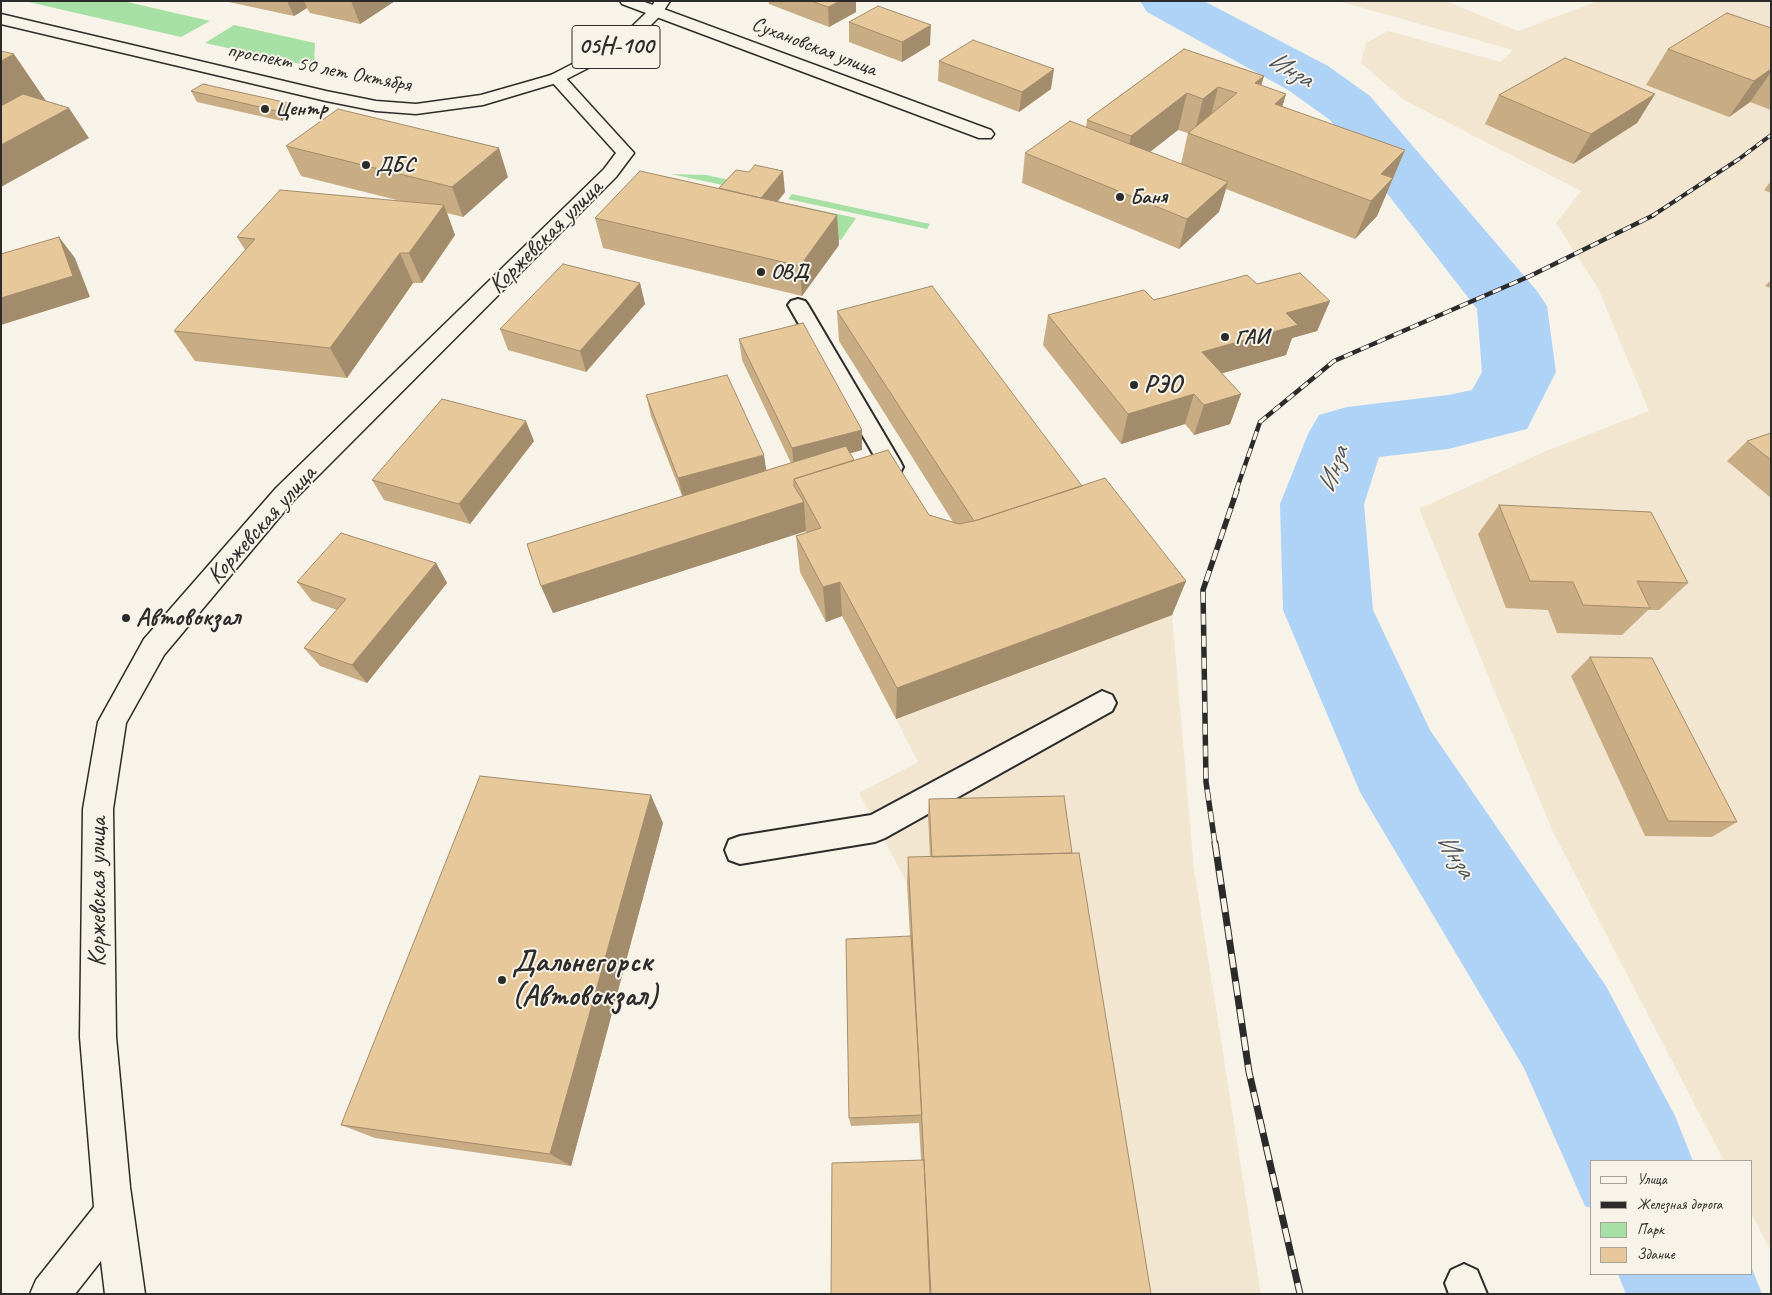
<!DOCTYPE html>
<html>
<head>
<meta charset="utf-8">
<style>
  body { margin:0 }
  #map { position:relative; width:1772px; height:1295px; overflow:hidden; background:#f7f3e8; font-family:Caveat,sans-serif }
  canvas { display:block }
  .frame { position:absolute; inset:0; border:2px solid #2b2b2b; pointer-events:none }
  .legend { position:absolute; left:1590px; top:1160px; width:162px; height:115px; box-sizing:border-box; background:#f7f3e8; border:1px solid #a5a39c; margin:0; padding:6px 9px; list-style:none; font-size:15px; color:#2b2b2b }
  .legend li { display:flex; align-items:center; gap:10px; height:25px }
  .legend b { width:25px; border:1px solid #a5a39c }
</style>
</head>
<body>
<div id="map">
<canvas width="1772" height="1295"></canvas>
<div class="frame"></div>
<ul class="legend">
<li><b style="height:6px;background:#f7f3e8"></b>Улица</li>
<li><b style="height:6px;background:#2b2b2b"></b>Железная дорога</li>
<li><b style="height:14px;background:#a7e0a5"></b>Парк</li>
<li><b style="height:14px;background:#e7c89a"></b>Здание</li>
</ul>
</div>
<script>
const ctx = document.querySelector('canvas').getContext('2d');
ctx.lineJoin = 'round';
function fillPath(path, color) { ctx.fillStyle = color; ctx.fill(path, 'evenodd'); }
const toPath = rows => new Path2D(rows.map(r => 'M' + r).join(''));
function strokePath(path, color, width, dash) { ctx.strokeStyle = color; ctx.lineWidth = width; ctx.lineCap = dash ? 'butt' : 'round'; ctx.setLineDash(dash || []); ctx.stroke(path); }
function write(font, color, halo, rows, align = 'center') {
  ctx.font = font + ' Caveat,sans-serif'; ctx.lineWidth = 4; ctx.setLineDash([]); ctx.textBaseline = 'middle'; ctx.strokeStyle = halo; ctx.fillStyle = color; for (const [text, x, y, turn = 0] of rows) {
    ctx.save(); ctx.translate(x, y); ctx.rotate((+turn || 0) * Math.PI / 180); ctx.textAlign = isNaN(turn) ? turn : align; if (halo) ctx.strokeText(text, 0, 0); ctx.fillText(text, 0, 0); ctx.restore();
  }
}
fillPath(toPath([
  [1338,1,1446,1,1518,31,1598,1,1771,1,1771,1251,1751,1213,1751,1161,1724,1161,1553,832,1419,509,1546,451,1649,411,1598,288,1556,223,1581,191,1404,100,1361,63,1366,43,1388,31,1501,62,1513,50],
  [1172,615,1194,869,1261,1294,833,1294,923,1167,907,883,859,793,918,762,896,719]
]), '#f2e6d1');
fillPath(toPath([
  [24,1,123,1,210,21,181,37],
  [234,25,315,43,314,67,205,43],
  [671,174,706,175,750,184,746,190],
  [792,194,930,224,927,229,788,199],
  [786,203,856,218,841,240,769,224]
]), '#a7e0a5');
fillPath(toPath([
  [1140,1,1204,1,1328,66,1370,96,1537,291,1547,306,1556,372,1527,429,1448,449,1379,457,1364,504,1373,610,1430,730,1606,986,1675,1116,1693,1161,1591,1161,1591,1208,1585,1206,1524,1068,1360,792,1283,610,1280,504,1308,434,1319,415,1347,407,1448,395,1472,390,1482,372,1477,309,1330,120,1288,90,1147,12,1140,1],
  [1751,1266,1762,1294,1626,1294,1618,1274,1751,1274,1751,1266]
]), '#afd2f7');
const service = toPath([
  [798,299,805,301,808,305,900,461,903,467,900,473,892,475,884,473,788,305,791,301,798,299],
  [1102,691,1112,695,1116,703,1112,711,885,838,875,842,740,864,729,860,725,850,729,840,740,836,871,815,1102,691],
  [1464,1264,1477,1270,1487,1294,1449,1294,1445,1283,1451,1270,1464,1264]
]);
const minor = toPath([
  [620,1,642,1,991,130,994,134,991,138,979,138,622,4,620,1],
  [557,73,563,75,634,153,616,177,294,500,164,655,126,723,113,809,116,1037,130,1187,145,1294,105,1294,101,1261,75,1294,30,1294,36,1280,94,1207,80,1037,83,809,98,722,144,639,276,488,604,169,616,153,551,81,549,78,551,75,557,73]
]);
const primary = toPath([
  [655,1,670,1,661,15,629,47,563,81,483,105,416,114,376,111,326,101,1,24,1,14,326,91,376,101,416,104,481,95,551,75,617,41,650,9,655,1]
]);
strokePath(service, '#2b2b2b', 4);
strokePath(minor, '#2b2b2b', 3);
strokePath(primary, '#2b2b2b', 3);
fillPath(service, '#f7f3e8');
fillPath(minor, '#f7f3e8');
fillPath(primary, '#f7f3e8');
const railFar3 = toPath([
  [1652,216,1739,159,1771,135]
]);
const railFar2 = toPath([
  [1236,491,1260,422,1334,361,1530,276,1654,215]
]);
const railFar1 = toPath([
  [1215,844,1206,782,1203,590,1237,490]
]);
const rail = toPath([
  [1215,843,1249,1072,1300,1294]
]);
strokePath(railFar3, '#2b2b2b', 4);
strokePath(railFar2, '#2b2b2b', 4.5);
strokePath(railFar1, '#2b2b2b', 5.5);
strokePath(rail, '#2b2b2b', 7);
strokePath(railFar3, '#f7f3e8', 2.5, [7]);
strokePath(railFar2, '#f7f3e8', 3, [9]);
strokePath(railFar1, '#f7f3e8', 4, [11]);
strokePath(rail, '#f7f3e8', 5, [14]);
fillPath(toPath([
  [224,1,395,1,360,24,310,13,307,8,294,16],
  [768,1,856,1,856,12,829,27,769,4],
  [849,22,930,45,902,62,849,42],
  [1771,28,1771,110,1750,102,1729,117,1646,85,1668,49],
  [1184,49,1264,76,1261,86,1286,94,1282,107,1405,150,1377,216,1355,239,1226,189,1219,212,1179,249,1022,183,1025,153,1086,127,1087,120],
  [1178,130,1188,133,1181,164,1150,152],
  [939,61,1051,89,1019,112,938,81],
  [191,91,288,103,293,113,282,121,197,102],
  [1655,94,1637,123,1573,164,1485,124,1499,95],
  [286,146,508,177,463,217,447,213,455,235,422,283,413,283,347,378,195,361,174,331,245,250,237,237,401,201,301,176],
  [1771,181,1771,193,1764,190],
  [719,188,785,192,778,201,837,215,839,245,802,296,603,248,595,218],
  [1771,280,1771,288,1765,286],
  [640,283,645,304,586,372,508,350,500,329],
  [1257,284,1330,301,1317,331,1292,338,1286,355,1222,373,1241,394,1230,424,1194,435,1185,424,1121,444,1043,345,1048,315],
  [837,311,1082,486,1186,581,1172,615,896,719,842,616,826,622,800,572,796,536,807,533,806,531,553,613,541,586,682,496,651,416,646,395,767,470,791,463,742,360,739,339,862,450,850,453,854,460,929,515,953,522,839,341],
  [1771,433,1771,498,1727,461,1747,441],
  [534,441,470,524,384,500,372,480],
  [1499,505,1688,583,1659,610,1648,610,1622,635,1557,633,1548,610,1506,608,1478,534],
  [436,563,447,583,367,683,320,666,304,648,337,610,312,601,297,582],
  [1590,657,1737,822,1712,837,1645,836,1571,676],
  [929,799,1072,853,1151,1294,831,1294,921,1160,919,1123,851,1126,849,1118,910,936,907,883,908,857,930,857,928,815],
  [663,823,571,1166,375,1138,341,1125]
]), '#c7ac84');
fillPath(toPath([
  [287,1,304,1,307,8,294,16],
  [351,1,395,1,360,24],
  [840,1,856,1,856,12,829,27,828,7],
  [931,25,930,45,902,62,902,42],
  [14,54,46,101,1,125,1,61],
  [1054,69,1051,89,1019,112,1022,92],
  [1771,69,1771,72,1750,102,1729,117,1754,81],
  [1264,76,1253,112,1255,83],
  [1218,87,1209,124,1194,135,1203,99],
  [1187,93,1178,130,1123,173,1131,136],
  [1286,94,1275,131,1275,104],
  [1655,94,1637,123,1573,164,1591,134],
  [288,103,293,113,282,121,277,111],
  [69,108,89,138,1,187,1,145],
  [499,148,508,177,463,217,452,187],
  [1405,150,1377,216,1355,239,1371,201,1381,174],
  [783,171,785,192,758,226,755,205],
  [1228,182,1219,212,1179,249,1187,219],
  [444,205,455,235,422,283,409,253],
  [837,215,839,245,802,296,800,266],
  [59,237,75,258,90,297,1,325,1,298],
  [400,253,413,283,347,378,330,348],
  [640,283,645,304,586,372,580,351],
  [1330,301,1317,331,1292,338,1286,355,1192,382,1202,352,1286,313],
  [1194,394,1185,424,1121,444,1128,414],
  [1241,394,1230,424,1194,435,1204,405],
  [526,421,534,441,470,524,459,504],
  [862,430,862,450,794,469,792,448],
  [764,455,767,475,683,498,678,478],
  [804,502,806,531,553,613,541,586],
  [436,563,447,583,367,683,352,665],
  [1186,581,1172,615,896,719,897,688],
  [840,582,842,616,826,622,823,587],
  [651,795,663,823,571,1166,550,1154]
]), '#a28c6c');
const building = toPath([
  [811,1,840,1,828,7,811,1],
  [878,6,931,25,902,42,849,22,878,6],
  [1727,13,1771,28,1771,69,1754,81,1668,49,1727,13],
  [973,40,1054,69,1022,92,939,61,973,40],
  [1184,49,1264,76,1255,83,1286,94,1275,104,1405,150,1381,174,1393,178,1371,201,1188,133,1237,93,1218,87,1203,99,1187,93,1131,136,1087,120,1184,49],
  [1,51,14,54,1,61,1,51],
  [1565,58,1655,94,1591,134,1499,95,1565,58],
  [203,84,288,103,277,111,191,91,203,84],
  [23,94,69,108,1,145,1,106,23,94],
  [338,109,499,148,452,187,286,146,338,109],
  [1070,121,1228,182,1187,219,1025,153,1070,121],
  [755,165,783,171,761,198,719,188,736,170,749,172,755,165],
  [640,171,837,215,800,266,595,218,640,171],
  [280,190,444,205,409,253,400,253,330,348,174,331,255,239,237,237,280,190],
  [59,237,73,276,1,298,1,254,59,237],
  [563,264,640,283,580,351,500,329,563,264],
  [1300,273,1330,301,1286,313,1298,325,1202,352,1241,394,1204,405,1194,394,1128,414,1048,315,1144,290,1154,300,1247,275,1257,284,1300,273],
  [932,286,1082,486,974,521,837,311,932,286],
  [803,323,862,430,792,448,739,339,803,323],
  [727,375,764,455,678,478,646,395,727,375],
  [442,399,526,421,459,504,372,480,442,399],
  [1771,433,1771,460,1747,441,1771,433],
  [846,446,854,460,794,479,794,486,804,502,541,586,527,544,846,446],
  [888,450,929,515,959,524,978,520,1105,478,1186,581,897,688,840,582,823,587,796,536,821,528,794,479,888,450],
  [1499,505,1651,512,1688,583,1637,581,1650,608,1583,605,1573,582,1530,581,1499,505],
  [341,533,436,563,352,665,304,648,346,599,297,582,341,533],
  [1590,657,1652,658,1737,822,1668,821,1590,657],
  [480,776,651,795,550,1154,341,1125,480,776],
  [1064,796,1072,853,932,857,929,799,1064,796],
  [1079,853,1151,1294,931,1294,908,857,1079,853],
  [911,936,922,1115,849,1118,846,939,911,936],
  [924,1160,930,1294,831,1294,832,1163,924,1160]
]);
fillPath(building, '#e7c89a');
strokePath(building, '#a28c6c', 1);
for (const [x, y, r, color] of [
  [265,109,5,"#2b2b2b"],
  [366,165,5,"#2b2b2b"],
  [1120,197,5,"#2b2b2b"],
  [761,272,5,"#2b2b2b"],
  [1225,337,5,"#2b2b2b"],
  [1134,385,5,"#2b2b2b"],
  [126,618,5,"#2b2b2b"],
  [502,980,5,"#2b2b2b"]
]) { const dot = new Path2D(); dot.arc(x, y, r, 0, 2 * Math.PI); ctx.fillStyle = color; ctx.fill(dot); strokePath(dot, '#f7f3e8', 2); }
write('21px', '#2b2b2b', '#f7f3e8', [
  ["Сухановская улица",814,47,21],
  ["проспект 50 лет Октября",319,68,11]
]);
write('bold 21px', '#2b2b2b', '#f7f3e8', [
  ["Центр",275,109],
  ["ДБС",376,165],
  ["Баня",1130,197],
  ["ОВД",771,272],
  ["ГАИ",1235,337]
], 'left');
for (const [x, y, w] of [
  [616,47,88]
]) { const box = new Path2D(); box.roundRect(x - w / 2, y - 21.5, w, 43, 4); ctx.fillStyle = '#f7f3e8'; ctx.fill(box); strokePath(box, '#2b2b2b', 1); }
write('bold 24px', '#2b2b2b', null, [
  ["05Н-100",616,47]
]);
write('25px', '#2b2b2b', '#f7f3e8', [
  ["Коржевская улица",546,237,-45],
  ["Коржевская улица",262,525,-48],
  ["Коржевская улица",98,892,-90]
]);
write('bold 25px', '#2b2b2b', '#f7f3e8', [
  ["РЭО",1144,385],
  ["Автовокзал",136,618]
], 'left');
write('italic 26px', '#4c555e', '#f7f3e8', [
  ["Инза",1290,70,30],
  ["Инза",1334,470,-71],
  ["Инза",1455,856,57]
]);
write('bold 30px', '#2b2b2b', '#f7f3e8', [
  ["Дальнегорск",512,963],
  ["(Автовокзал)",512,997]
], 'left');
</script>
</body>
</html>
